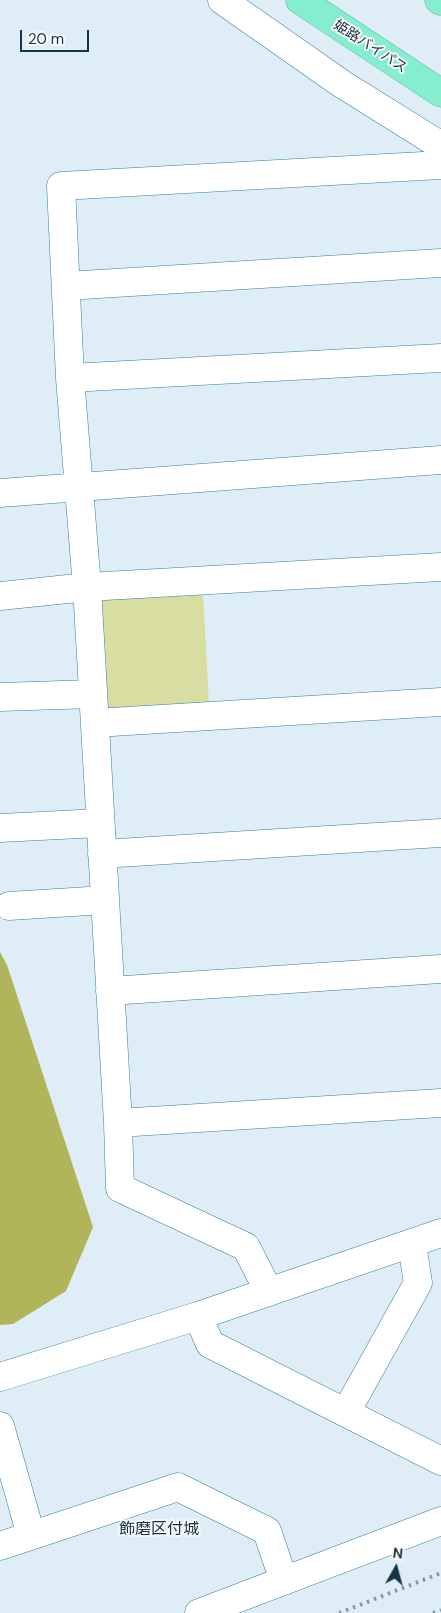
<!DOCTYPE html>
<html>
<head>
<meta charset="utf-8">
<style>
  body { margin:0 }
  #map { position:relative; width:441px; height:1613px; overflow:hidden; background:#dfeef6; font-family:"DM Sans",sans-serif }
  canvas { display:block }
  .north { position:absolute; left:371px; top:1543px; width:50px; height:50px; -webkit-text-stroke:4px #f8f8f8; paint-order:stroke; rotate:7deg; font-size:14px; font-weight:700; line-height:20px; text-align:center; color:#143545 }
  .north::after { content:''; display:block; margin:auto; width:18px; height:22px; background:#143545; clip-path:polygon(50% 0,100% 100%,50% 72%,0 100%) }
  .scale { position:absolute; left:20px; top:30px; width:69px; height:22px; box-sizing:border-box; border:2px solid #143545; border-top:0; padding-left:6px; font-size:15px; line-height:18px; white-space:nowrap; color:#143545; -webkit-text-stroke:4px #f8f8f8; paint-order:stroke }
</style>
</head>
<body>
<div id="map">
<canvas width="441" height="1613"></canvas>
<div class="north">N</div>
<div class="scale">20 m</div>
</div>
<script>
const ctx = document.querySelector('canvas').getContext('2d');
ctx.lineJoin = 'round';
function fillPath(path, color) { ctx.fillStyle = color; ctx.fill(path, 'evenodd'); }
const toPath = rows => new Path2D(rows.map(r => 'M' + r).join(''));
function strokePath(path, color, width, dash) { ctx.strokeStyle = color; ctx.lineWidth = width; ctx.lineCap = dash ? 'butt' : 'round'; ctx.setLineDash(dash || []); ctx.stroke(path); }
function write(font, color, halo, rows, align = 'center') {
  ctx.font = font + ' "DM Sans","Noto Sans JP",sans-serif'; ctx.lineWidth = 4; ctx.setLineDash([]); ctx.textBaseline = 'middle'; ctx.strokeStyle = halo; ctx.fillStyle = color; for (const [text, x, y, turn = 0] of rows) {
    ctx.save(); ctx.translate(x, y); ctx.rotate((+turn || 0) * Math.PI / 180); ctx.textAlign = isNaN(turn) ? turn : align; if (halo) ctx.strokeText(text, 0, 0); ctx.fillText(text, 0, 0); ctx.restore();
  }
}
fillPath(toPath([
  [203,592,209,705,113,712,105,705,97,607,104,599]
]), '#d8dea1');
fillPath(toPath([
  [0,952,7,965,93,1227,66,1291,13,1324,0,1325]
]), '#afb558');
const minor = toPath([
  [222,0,342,84,438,144,441,148],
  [66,286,441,263],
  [70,378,441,358],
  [0,493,441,460],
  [0,596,87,587,441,567],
  [0,697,93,694],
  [95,723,441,702],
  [0,828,100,823],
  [102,854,441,833],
  [9,906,105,900],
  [110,991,441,969],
  [118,1123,441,1103],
  [269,1292,246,1247,120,1188,118,1123,87,587,70,378,61,186,441,165],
  [198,1316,210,1344,441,1461],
  [0,1377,198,1316,441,1233],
  [346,1412,418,1283,412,1244],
  [0,1426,31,1535],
  [0,1546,178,1487,267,1531,284,1581],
  [199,1613,441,1521]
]);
const highway = toPath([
  [300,0,441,93],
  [439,0,441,1]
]);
strokePath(minor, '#2d7fa4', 29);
strokePath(highway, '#5dad9f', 29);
strokePath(minor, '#fff', 28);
strokePath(highway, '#85eecf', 28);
strokePath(toPath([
  [339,1613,441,1573],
  [433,1613,441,1610]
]), '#839aa6', 4, [2.5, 5]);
write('14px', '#143545', '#f8f8f8', [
  ["姫路バイパス",370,47,33]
]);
write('16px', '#143545', '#f8f8f8', [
  ["飾磨区付城",159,1530]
]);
</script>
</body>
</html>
